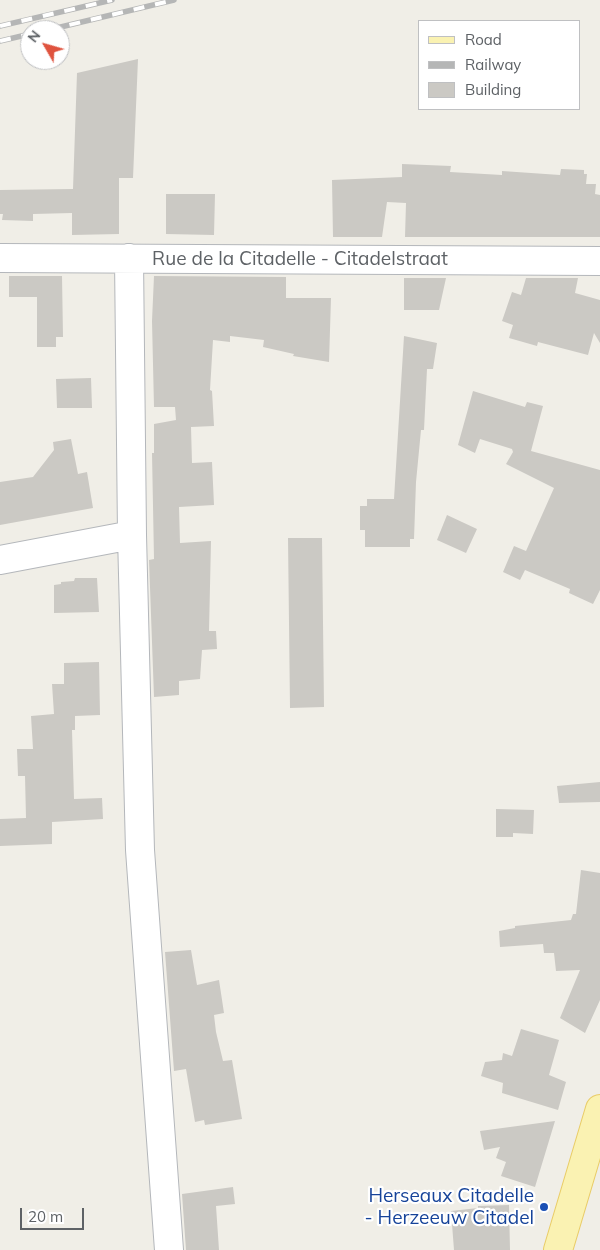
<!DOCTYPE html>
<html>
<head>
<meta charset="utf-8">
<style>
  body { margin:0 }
  #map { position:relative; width:600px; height:1250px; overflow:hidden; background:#f0eee7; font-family:Mulish,sans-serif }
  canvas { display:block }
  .legend { position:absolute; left:418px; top:20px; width:162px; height:90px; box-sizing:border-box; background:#fff; border:1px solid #bfc0c2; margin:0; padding:6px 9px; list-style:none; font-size:15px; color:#5e6266 }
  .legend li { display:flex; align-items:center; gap:10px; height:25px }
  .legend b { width:25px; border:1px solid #bfc0c2 }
  .north { position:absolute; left:20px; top:20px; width:50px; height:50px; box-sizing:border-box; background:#fff; border:1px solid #bfc0c2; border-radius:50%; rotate:308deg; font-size:14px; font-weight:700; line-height:20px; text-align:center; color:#5e6266 }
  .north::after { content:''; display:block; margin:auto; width:18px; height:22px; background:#df533e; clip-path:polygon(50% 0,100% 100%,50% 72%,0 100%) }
  .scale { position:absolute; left:20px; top:1208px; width:64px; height:22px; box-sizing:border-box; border:2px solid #5e6266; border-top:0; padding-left:6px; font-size:15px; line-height:18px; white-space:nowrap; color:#5e6266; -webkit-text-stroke:4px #fff; paint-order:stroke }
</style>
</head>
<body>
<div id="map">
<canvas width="600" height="1250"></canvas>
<ul class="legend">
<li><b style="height:6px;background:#faf2b2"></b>Road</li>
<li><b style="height:6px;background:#b5b6b6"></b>Railway</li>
<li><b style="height:14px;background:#cbc9c4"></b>Building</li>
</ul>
<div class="north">N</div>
<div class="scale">20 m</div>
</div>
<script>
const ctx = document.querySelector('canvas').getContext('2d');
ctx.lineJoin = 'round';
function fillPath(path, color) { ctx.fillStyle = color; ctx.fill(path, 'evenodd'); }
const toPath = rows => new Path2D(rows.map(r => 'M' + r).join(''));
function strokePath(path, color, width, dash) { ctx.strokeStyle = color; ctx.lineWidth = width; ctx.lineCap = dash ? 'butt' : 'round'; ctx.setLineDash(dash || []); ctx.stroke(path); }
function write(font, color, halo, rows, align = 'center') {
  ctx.font = font + ' Mulish,sans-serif'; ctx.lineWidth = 4.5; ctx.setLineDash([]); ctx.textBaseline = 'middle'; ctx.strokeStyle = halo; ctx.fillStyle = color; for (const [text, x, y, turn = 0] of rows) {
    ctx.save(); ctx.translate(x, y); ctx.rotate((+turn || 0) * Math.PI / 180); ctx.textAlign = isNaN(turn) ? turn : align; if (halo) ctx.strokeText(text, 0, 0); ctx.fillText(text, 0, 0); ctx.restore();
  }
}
fillPath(toPath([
  [138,59,133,178,119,178,119,234,72,235,72,213,33,214,33,221,2,220,3,214,0,214,0,190,73,189,77,73],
  [402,164,451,166,450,172,502,175,502,171,560,175,561,169,584,170,584,174,587,174,586,184,596,184,595,194,600,195,600,237,405,237,406,203,387,202,382,237,333,237,332,180,402,177],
  [166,194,215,194,214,235,166,234],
  [9,276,62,276,63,337,56,337,56,347,37,347,37,297,9,297],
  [154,276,286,277,286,298,331,298,329,362,293,356,294,354,263,347,264,340,230,336,230,342,213,340,210,390,212,391,214,426,191,427,192,463,212,462,214,505,179,507,180,543,211,541,209,631,216,631,217,649,202,650,200,679,179,681,179,695,154,697,149,560,154,559,152,453,154,453,154,424,176,420,175,407,154,407,152,321],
  [404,278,446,278,439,310,404,310],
  [526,278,578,278,575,293,600,300,600,343,594,333,588,355,538,342,537,346,509,338,513,325,502,321,512,292,521,295],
  [404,336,437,343,433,369,427,369,424,430,421,430,416,482,414,539,410,539,410,547,365,547,365,530,360,530,360,506,367,506,367,499,394,499],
  [91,378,92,408,57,408,56,379],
  [473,391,525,407,527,402,543,406,531,451,600,470,600,590,593,604,569,593,570,589,525,570,520,580,503,572,514,546,526,551,554,488,506,464,513,452,512,449,480,439,475,453,458,445],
  [71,439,78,474,87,472,93,508,0,525,0,482,33,477,54,450,53,442],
  [447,515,477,529,466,553,437,540],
  [288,538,322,538,324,707,290,708],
  [75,578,97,578,99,612,54,613,54,585,61,584,61,582,74,581],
  [99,662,100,715,75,716,75,730,72,730,74,799,102,798,103,819,52,822,52,844,0,846,0,819,26,818,25,776,18,776,17,749,33,749,31,716,54,714,52,684,64,684,64,663],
  [600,782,600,802,559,803,557,786],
  [496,809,534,810,533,834,513,833,513,837,496,837],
  [581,870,600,873,600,1000,585,1033,560,1018,580,970,556,971,554,953,544,953,543,944,500,947,499,931,515,928,515,926,571,920,573,914,576,914],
  [191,950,197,985,219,980,224,1013,214,1015,216,1032,223,1061,232,1060,242,1119,205,1125,204,1120,195,1122,186,1069,174,1071,165,952],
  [521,1029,559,1040,549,1075,566,1082,558,1110,502,1093,503,1083,481,1076,485,1062,502,1060,503,1053,512,1056],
  [555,1121,535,1187,501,1176,506,1162,496,1158,500,1147,484,1150,480,1131],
  [233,1187,235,1204,216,1206,219,1250,186,1250,182,1194],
  [509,1205,510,1250,454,1250,451,1211,478,1208,478,1206]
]), '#cbc9c4');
const minor = toPath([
  [0,258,600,261],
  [129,258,132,535,140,850,169,1250],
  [0,560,132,535]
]);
const major = toPath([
  [558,1250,600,1109]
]);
strokePath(minor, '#b4b7bb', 30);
strokePath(major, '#e9cc67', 30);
strokePath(minor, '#fff', 28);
strokePath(major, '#faf2b2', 28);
const rail = toPath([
  [0,26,112,0],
  [48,30,174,0],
  [0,41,30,34]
]);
strokePath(rail, '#b5b6b6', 5.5);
strokePath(rail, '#fff', 4, [11]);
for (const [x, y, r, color] of [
  [544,1207,5,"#1a4fb4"]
]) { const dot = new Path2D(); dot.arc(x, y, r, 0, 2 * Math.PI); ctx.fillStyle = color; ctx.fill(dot); strokePath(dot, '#fff', 2); }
write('19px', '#5e6266', '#fff', [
  ["Rue de la Citadelle - Citadelstraat",300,259]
]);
write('19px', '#164399', '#fff', [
  ["Herseaux Citadelle",534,1196],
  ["- Herzeeuw Citadel",534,1218]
], 'right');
</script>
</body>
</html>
